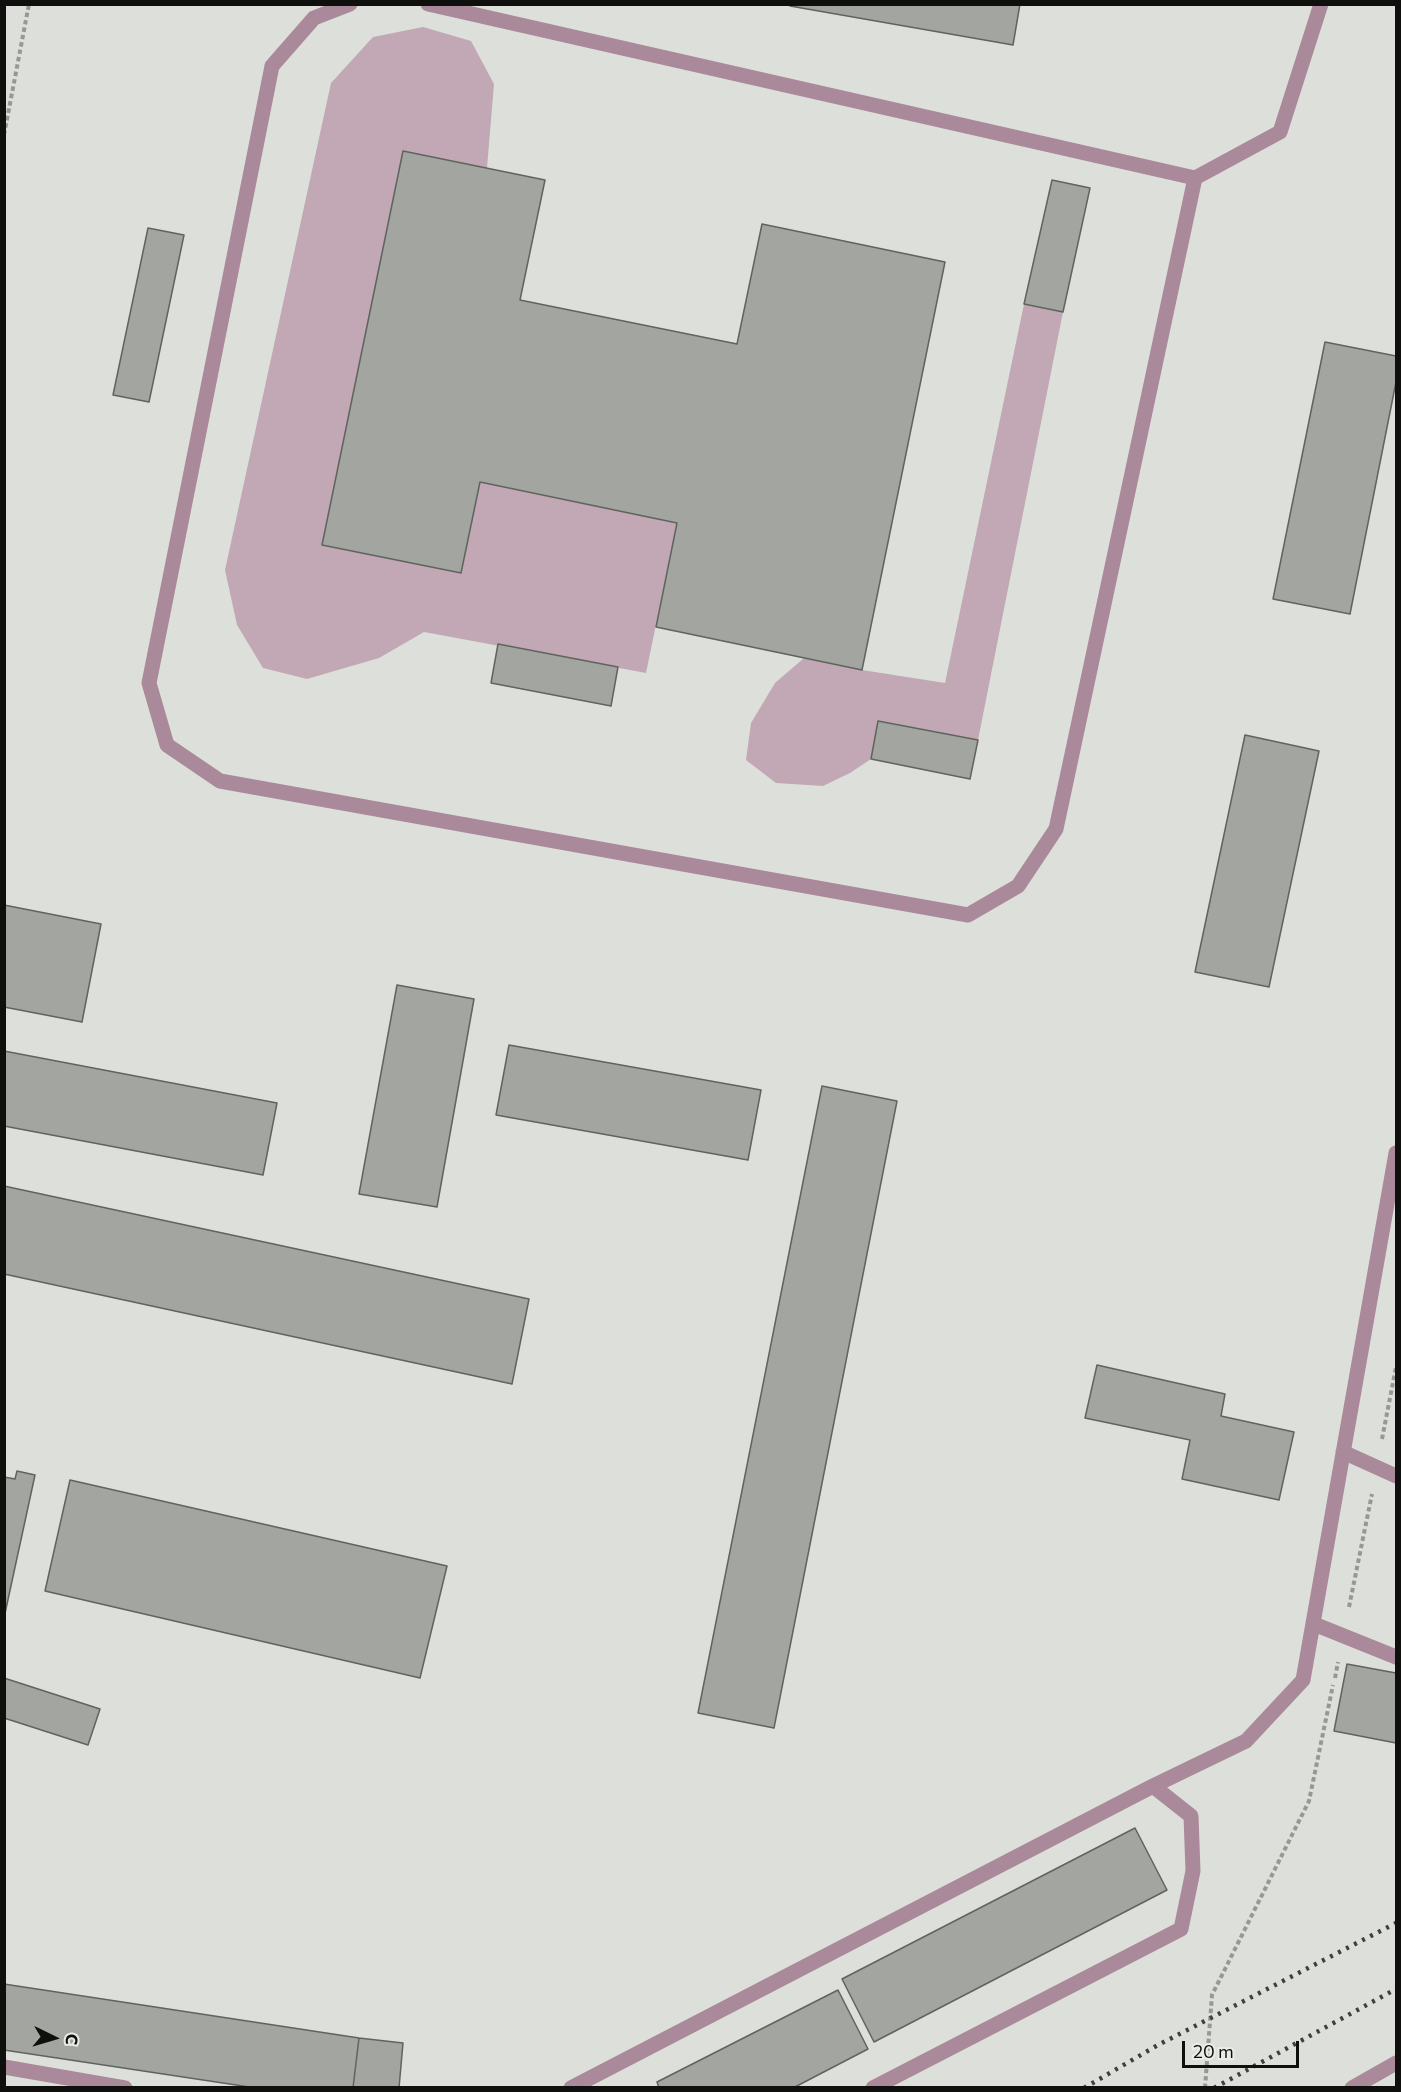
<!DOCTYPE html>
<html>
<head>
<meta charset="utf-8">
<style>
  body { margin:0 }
  #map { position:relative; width:1401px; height:2092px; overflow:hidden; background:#dde0da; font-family:Commissioner,sans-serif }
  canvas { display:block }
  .frame { position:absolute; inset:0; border:6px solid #0f100e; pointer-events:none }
  .north { position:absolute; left:24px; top:2008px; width:60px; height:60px; -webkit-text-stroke:4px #eaede7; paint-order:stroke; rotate:95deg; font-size:16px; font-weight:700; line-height:24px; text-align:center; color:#0f100e }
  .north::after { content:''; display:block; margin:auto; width:21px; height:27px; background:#0f100e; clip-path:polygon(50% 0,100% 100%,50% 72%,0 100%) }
  .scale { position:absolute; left:1182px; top:2041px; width:117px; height:27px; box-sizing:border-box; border:3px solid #0f100e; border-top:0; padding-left:8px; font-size:18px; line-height:21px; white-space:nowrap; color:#0f100e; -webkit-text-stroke:4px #eaede7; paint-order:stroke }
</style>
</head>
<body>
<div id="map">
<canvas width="1401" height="2092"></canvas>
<div class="frame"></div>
<div class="north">С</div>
<div class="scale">20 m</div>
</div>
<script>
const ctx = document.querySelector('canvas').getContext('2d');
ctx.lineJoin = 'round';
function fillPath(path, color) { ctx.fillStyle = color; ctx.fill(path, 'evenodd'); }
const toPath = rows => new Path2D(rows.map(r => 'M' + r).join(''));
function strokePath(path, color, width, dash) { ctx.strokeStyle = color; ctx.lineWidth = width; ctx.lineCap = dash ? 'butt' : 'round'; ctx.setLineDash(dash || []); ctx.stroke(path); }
fillPath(toPath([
  [423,27,471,41,494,84,487,168,403,151,322,545,461,573,480,482,677,523,646,673,424,632,379,658,307,679,263,668,237,625,225,570,331,83,373,37],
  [1024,304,1063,312,978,740,878,721,871,759,850,773,823,786,776,783,746,760,751,723,775,683,804,658,862,670,945,683]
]), '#c1a8b4');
const building = toPath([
  [790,4,1020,4,1013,45,790,6,790,4],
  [403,151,545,180,520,300,737,344,762,224,945,262,862,670,656,627,677,523,480,482,461,573,322,545,403,151],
  [1052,180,1090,188,1063,312,1024,304,1052,180],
  [148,228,184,235,149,402,113,395,148,228],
  [1325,342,1396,356,1396,382,1350,614,1273,599,1325,342],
  [498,644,618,667,611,706,491,683,498,644],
  [878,721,978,740,970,779,871,759,878,721],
  [1245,735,1319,751,1269,987,1195,972,1245,735],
  [4,905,101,924,82,1022,4,1007,4,905],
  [397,985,474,999,437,1207,359,1194,397,985],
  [509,1045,761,1090,748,1160,496,1115,509,1045],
  [4,1051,277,1103,263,1175,4,1126,4,1051],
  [822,1086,897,1101,774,1728,698,1713,822,1086],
  [4,1186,529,1299,512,1384,4,1274,4,1186],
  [1097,1365,1225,1394,1221,1416,1294,1432,1279,1500,1182,1479,1190,1440,1085,1418,1097,1365],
  [17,1471,35,1475,4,1618,4,1477,15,1479,17,1471],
  [70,1480,447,1566,420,1678,45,1591,70,1480],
  [1347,1664,1396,1673,1396,1743,1334,1731,1347,1664],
  [4,1678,100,1709,88,1745,4,1718,4,1678],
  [1135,1828,1167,1890,874,2042,842,1979,1135,1828],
  [4,1984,359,2038,353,2088,256,2088,4,2050,4,1984],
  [838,1990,868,2049,793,2088,659,2088,657,2082,838,1990],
  [359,2038,403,2043,399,2088,353,2088,359,2038]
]);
fillPath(building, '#a2a5a0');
strokePath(building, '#60635e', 1.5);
strokePath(toPath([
  [4,135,29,4],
  [1382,1439,1396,1367],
  [1349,1607,1372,1494],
  [1335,1678,1338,1662],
  [1205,2088,1212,1995,1309,1801,1333,1685]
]), '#969894', 4, [4.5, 3]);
strokePath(toPath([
  [350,4,314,18,272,66,149,683,167,745,220,781,968,915,1018,886,1056,829,1195,178],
  [428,4,1195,178,1280,132,1321,4],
  [1343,1452,1396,1476],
  [1314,1624,1396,1657],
  [4,2067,125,2088],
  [571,2088,1153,1786,1246,1741,1303,1680,1396,1153],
  [873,2088,1181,1929,1193,1871,1191,1816,1153,1786],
  [1352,2088,1396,2063]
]), '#aa899a', 15);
strokePath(toPath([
  [1084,2088,1158,2045,1396,1923],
  [1214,2088,1396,1989]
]), '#3f403e', 4.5, [3, 6]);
</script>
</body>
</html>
